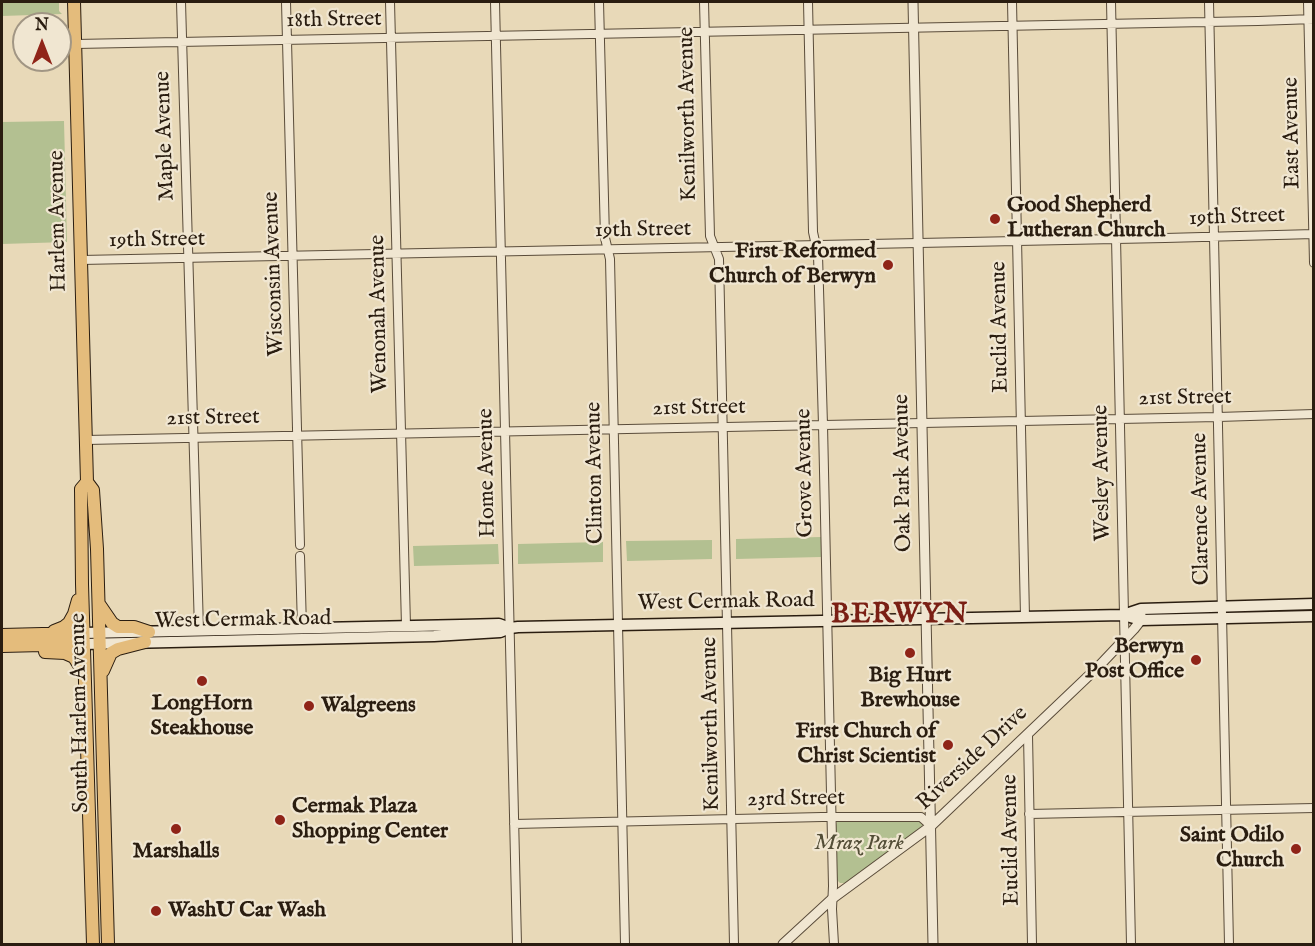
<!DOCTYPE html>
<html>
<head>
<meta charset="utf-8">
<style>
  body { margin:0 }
  #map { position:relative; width:1315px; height:946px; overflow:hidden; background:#e8d9b8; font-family:"IM FELL English",serif }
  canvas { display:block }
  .frame { position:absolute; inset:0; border:3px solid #2a1d10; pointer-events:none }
  .north { position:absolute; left:12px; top:12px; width:60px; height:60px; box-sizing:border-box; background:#f0e6d1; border:2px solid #a19684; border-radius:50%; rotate:0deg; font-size:16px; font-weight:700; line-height:24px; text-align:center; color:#2a1d10 }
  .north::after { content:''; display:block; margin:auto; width:21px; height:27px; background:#8f2418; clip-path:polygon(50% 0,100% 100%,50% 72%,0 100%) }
</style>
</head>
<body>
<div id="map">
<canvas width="1315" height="946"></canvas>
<div class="frame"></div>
<div class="north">N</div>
</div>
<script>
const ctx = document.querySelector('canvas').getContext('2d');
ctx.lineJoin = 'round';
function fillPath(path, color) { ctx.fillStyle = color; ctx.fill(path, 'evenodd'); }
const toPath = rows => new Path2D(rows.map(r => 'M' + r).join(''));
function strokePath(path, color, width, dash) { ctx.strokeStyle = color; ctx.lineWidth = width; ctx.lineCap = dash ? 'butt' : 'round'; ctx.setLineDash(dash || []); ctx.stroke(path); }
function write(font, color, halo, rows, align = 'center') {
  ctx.font = font + ' "IM FELL English",serif'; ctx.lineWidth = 4.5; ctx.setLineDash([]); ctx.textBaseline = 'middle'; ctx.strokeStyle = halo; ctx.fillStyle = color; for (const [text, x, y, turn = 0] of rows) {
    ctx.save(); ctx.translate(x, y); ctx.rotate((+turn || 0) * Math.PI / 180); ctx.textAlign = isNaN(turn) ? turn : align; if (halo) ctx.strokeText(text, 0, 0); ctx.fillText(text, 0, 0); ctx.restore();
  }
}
fillPath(toPath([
  [2,2,59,2,59,11,62,14,2,16],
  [64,121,67,242,2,244,2,122],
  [821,537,821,557,736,559,736,539],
  [712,540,712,559,627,561,626,541],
  [603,542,603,562,518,564,518,544],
  [498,544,499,564,414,566,413,546],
  [915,820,922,822,922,826,908,839,845,883,840,883,837,880,836,825,837,822,841,821]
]), '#b3c091');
const minor = toPath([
  [181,2,199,630],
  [286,2,300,545],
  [390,2,406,626],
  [495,2,517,944],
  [599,2,605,238,610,259,625,944],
  [704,2,710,236,719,259,734,944],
  [808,2,813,232,818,255,823,425,833,886,832,909,834,944],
  [1012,2,1025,617],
  [1111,2,1131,944],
  [1209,2,1229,944],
  [1308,2,1314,263],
  [76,44,1258,21,1314,19],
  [81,260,1165,238,1314,234],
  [86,440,1218,417,1314,414],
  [300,556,302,628],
  [1028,735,1032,944],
  [1029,814,1314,808],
  [514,824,822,817,921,817,931,826]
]);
const tertiary = toPath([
  [913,2,933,944],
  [783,944,833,898,931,826,1100,665,1134,629,1141,620,1141,615]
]);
const secondary = toPath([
  [1123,615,1141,609,1314,604],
  [83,633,461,625,499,624,510,628,518,627,1123,615,1141,620,1314,616],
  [83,644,434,636,500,632,510,628]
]);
const primary = toPath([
  [74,2,87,482,93,490,97,549,108,944],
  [87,482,81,489,82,584,93,944],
  [99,604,112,623,118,627,134,627,149,632],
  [54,631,64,627,69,623,74,614,78,600],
  [2,635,83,633],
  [2,646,83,644],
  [45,652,65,653,74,657,84,673],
  [103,671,111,653,118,649,145,642]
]);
strokePath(minor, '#5a4c3a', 10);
strokePath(tertiary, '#5a4c3a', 11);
strokePath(secondary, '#2a1d10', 13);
strokePath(primary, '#2a1d10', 14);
strokePath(minor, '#f0e6d1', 8);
strokePath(tertiary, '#f0e6d1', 9);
strokePath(secondary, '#f0e6d1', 10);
strokePath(primary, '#e4bc7c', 12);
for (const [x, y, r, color] of [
  [995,219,6,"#8f2418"],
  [888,265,6,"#8f2418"],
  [910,653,6,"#8f2418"],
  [1196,660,6,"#8f2418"],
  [202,681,6,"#8f2418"],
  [309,706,6,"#8f2418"],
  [948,745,6,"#8f2418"],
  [280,820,6,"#8f2418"],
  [176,829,6,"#8f2418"],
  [1296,849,6,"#8f2418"],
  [156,911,6,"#8f2418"]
]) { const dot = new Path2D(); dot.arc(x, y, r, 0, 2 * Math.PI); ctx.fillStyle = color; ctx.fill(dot); strokePath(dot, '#f0e6d1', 2); }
write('22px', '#2a1d10', '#f0e6d1', [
  ["18th Street",334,21,-1],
  ["Kenilworth Avenue",689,114,-91],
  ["East Avenue",1293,133,-91],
  ["Maple Avenue",166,136,-92],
  ["19th Street",1237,218,-2],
  ["Harlem Avenue",59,221,-91],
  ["19th Street",643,231,-1],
  ["19th Street",157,241,-1],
  ["Wisconsin Avenue",275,274,-92],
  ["Wenonah Avenue",380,314,-91],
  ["Euclid Avenue",1001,327,-91],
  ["21st Street",1185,399,-1],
  ["21st Street",699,409,-1],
  ["21st Street",213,419,-1],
  ["Home Avenue",488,473,-91],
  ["Clinton Avenue",596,473,-91],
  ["Grove Avenue",806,473,-91],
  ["Oak Park Avenue",904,473,-91],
  ["Wesley Avenue",1103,473,-91],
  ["Clarence Avenue",1202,509,-91],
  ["West Cermak Road",726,603,-1],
  ["West Cermak Road",243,621,-1],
  ["South Harlem Avenue",81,713,-91],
  ["Kenilworth Avenue",712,724,-91],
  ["Riverside Drive",973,759,-43],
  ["23rd Street",796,800,-1],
  ["Euclid Avenue",1012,840,-91]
]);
write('bold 22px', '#2a1d10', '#f0e6d1', [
  ["Good Shepherd",1007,206],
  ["Lutheran Church",1007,231],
  ["First Reformed",876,252,"right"],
  ["Church of Berwyn",876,277,"right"],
  ["Berwyn",1184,647,"right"],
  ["Post Office",1184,672,"right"],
  ["Big Hurt",910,676,"center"],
  ["Brewhouse",910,701,"center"],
  ["LongHorn",202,704,"center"],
  ["Steakhouse",202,729,"center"],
  ["Walgreens",321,706],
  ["First Church of",936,732,"right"],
  ["Christ Scientist",936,757,"right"],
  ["Cermak Plaza",292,807],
  ["Shopping Center",292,832],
  ["Saint Odilo",1284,836,"right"],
  ["Church",1284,861,"right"],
  ["Marshalls",176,852,"center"],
  ["WashU Car Wash",168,911]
], 'left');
write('italic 22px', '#534e37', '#f0e6d1', [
  ["Mraz Park",859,844]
]);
ctx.letterSpacing = '1.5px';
write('bold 28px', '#7a1f14', '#f0e6d1', [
  ["BERWYN",900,616]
]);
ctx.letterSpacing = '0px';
</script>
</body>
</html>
